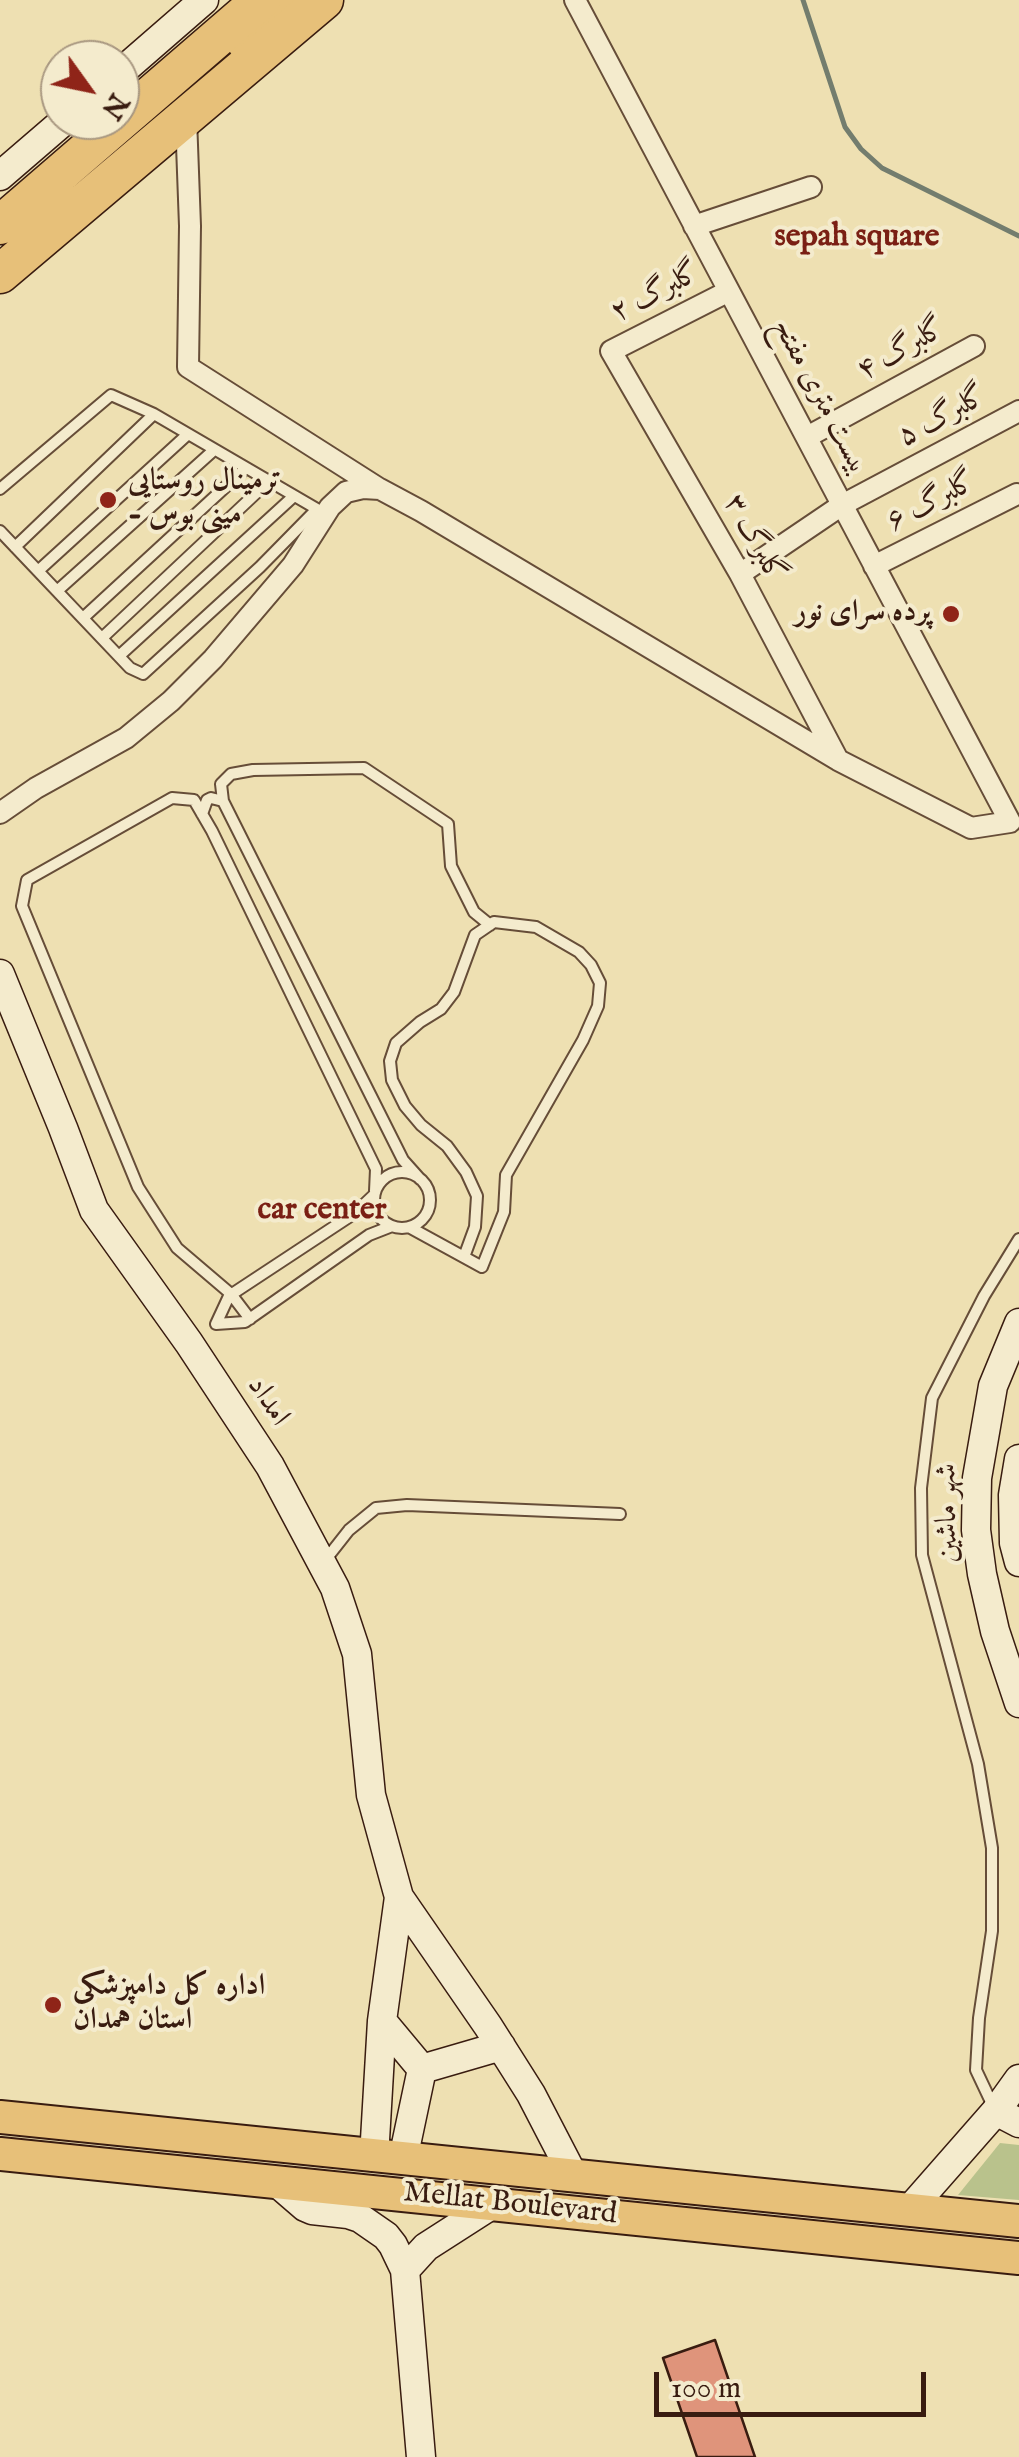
<!DOCTYPE html>
<html>
<head>
<meta charset="utf-8">
<style>
  body { margin:0 }
  #map { position:relative; width:1019px; height:2457px; overflow:hidden; background:#eee0b2; font-family:"IM FELL English",serif }
  canvas { display:block }
  .north { position:absolute; left:40px; top:40px; width:100px; height:100px; box-sizing:border-box; background:#f4ebcd; border:2px solid #a99881; border-radius:50%; rotate:123deg; font-size:28px; font-weight:700; line-height:40px; text-align:center; color:#391c10 }
  .north::after { content:''; display:block; margin:auto; width:35px; height:45px; background:#8f2418; clip-path:polygon(50% 0,100% 100%,50% 72%,0 100%) }
  .scale { position:absolute; left:654px; top:2372px; width:272px; height:45px; box-sizing:border-box; border:5px solid #391c10; border-top:0; padding-left:12px; font-size:30px; line-height:35px; white-space:nowrap; color:#391c10; -webkit-text-stroke:8px #f4ebcd; paint-order:stroke }
</style>
</head>
<body>
<div id="map">
<canvas width="1019" height="2457"></canvas>
<div class="north">N</div>
<div class="scale">100 m</div>
</div>
<script>
const ctx = document.querySelector('canvas').getContext('2d');
ctx.lineJoin = 'round';
function fillPath(path, color) { ctx.fillStyle = color; ctx.fill(path, 'evenodd'); }
const toPath = rows => new Path2D(rows.map(r => 'M' + r).join(''));
function strokePath(path, color, width, dash) { ctx.strokeStyle = color; ctx.lineWidth = width; ctx.lineCap = dash ? 'butt' : 'round'; ctx.setLineDash(dash || []); ctx.stroke(path); }
function write(font, color, halo, rows, align = 'center') {
  ctx.font = font + ' "IM FELL English",Amiri,serif'; ctx.lineWidth = 8; ctx.setLineDash([]); ctx.textBaseline = 'middle'; ctx.strokeStyle = halo; ctx.fillStyle = color; for (const [text, x, y, turn = 0] of rows) {
    ctx.save(); ctx.translate(x, y); ctx.rotate((+turn || 0) * Math.PI / 180); ctx.textAlign = isNaN(turn) ? turn : align; if (halo) ctx.strokeText(text, 0, 0); ctx.fillText(text, 0, 0); ctx.restore();
  }
}
fillPath(toPath([
  [1000,2143,1019,2145,1019,2200,958,2195]
]), '#b9c28c');
strokePath(toPath([
  [803,0,845,127,861,149,882,168,1019,236]
]), '#737d6e', 5);
const building = toPath([
  [715,2340,755,2457,697,2457,663,2358,715,2340]
]);
fillPath(building, '#df947b');
strokePath(building, '#391c10', 2.5);
const lane = toPath([
  [0,489,111,395,154,414,317,509,260,567,143,674,130,668,0,531],
  [15,547,154,414],
  [38,571,187,435],
  [57,591,214,450],
  [83,618,246,468],
  [102,638,269,481],
  [119,656,294,496],
  [202,814,207,800,211,798,223,801],
  '374 1200a28 28 0 1 1 56 0a28 28 0 1 1-56 0Z',
  [420,1179,403,1160,223,801,221,784,231,774,253,770,364,768,448,824,451,866,474,912,490,925],
  [374,1195,355,1213,229,1296,216,1324,245,1322,369,1235,392,1226],
  [409,1227,482,1267,504,1212,506,1175,583,1040,598,1006,600,983,591,965,579,952,536,927,494,922,475,935,454,992,441,1009,420,1022,396,1043,390,1061,392,1080,405,1106,421,1125,447,1146,466,1172,477,1196,475,1227,464,1257],
  [250,1319,231,1294,177,1248,138,1187,22,906,27,880,172,798,194,800,212,831,376,1169,375,1191],
  [323,1563,349,1530,376,1508,407,1505,620,1514],
  [993,2106,976,2070,979,2018,992,1931,992,1848,978,1764,922,1555,921,1488,932,1398,984,1296,1019,1239]
]);
const street = toPath([
  [186,118,190,226,188,367,378,488],
  [694,226,811,187],
  [729,291,611,351,740,574,837,758],
  [807,437,974,346],
  [874,566,1017,494],
  [740,574,842,505,1019,411],
  [0,813,36,788,126,738,171,701,213,659,293,565,330,507,346,492,363,488,380,489,421,511,838,760,971,828,1010,822,575,0]
]);
const secondary = toPath([
  [120,73,204,0],
  [0,176,65,120],
  [0,974,63,1128,94,1210,189,1343,270,1466,335,1588,357,1654,371,1795,399,1897,488,2026,531,2094,573,2175],
  [1019,1323,993,1386,977,1478,976,1530,982,1574,995,1631,1019,1703],
  [1019,1459,1013,1495,1014,1543,1019,1562],
  [382,2021,422,2069,501,2046],
  [996,2111,1019,2123],
  [374,2157,382,2021,399,1897],
  [403,2159,422,2069],
  [276,2182,305,2207,312,2210,348,2214,360,2218,386,2236,393,2245,405,2270,421,2457],
  [910,2209,996,2111,1019,2079],
  [405,2270,426,2247,493,2204]
]);
const primary = toPath([
  [244,44,295,0],
  [0,2117,1019,2221],
  [0,2154,1019,2258]
]);
const highway = toPath([
  [0,225,261,0],
  [0,274,324,0]
]);
strokePath(lane, '#664d38', 14);
strokePath(street, '#664d38', 24);
strokePath(secondary, '#391c10', 31);
strokePath(primary, '#391c10', 36);
strokePath(highway, '#391c10', 41);
strokePath(lane, '#f4ebcd', 10);
strokePath(street, '#f4ebcd', 20);
strokePath(secondary, '#f4ebcd', 28);
strokePath(primary, '#e7c079', 32);
strokePath(highway, '#e7c079', 38);
for (const [x, y, r, color] of [
  [108,500,10,"#8f2418"],
  [951,614,10,"#8f2418"],
  [53,2005,10,"#8f2418"]
]) { const dot = new Path2D(); dot.arc(x, y, r, 0, 2 * Math.PI); ctx.fillStyle = color; ctx.fill(dot); strokePath(dot, '#f4ebcd', 4); }
write('30px', '#391c10', '#f4ebcd', [
  ["گلبرگ ۲",656,294,-27],
  ["گلبرگ ۴",902,351,-29],
  ["بیست متری مفتح",819,397,62],
  ["گلبرگ ۵",943,418,-28],
  ["گلبرگ ۶",932,503,-27],
  ["گلبرگ ۳",753,539,61],
  ["امداد",267,1402,57],
  ["شهر ماشین",949,1513,-91],
  ["Mellat Boulevard",510,2205,6]
]);
write('bold 30px', '#391c10', '#f4ebcd', [
  ["ترمینال روستایی",128,483],
  ["- مینی بوس",128,517],
  ["پرده سرای نور",931,614,"right"],
  ["اداره کل دامپزشکی",73,1988],
  ["استان همدان",73,2022]
], 'left');
write('bold 32px', '#7a1f14', '#f4ebcd', [
  ["sepah square",857,238],
  ["car center",322,1211]
]);
</script>
</body>
</html>
